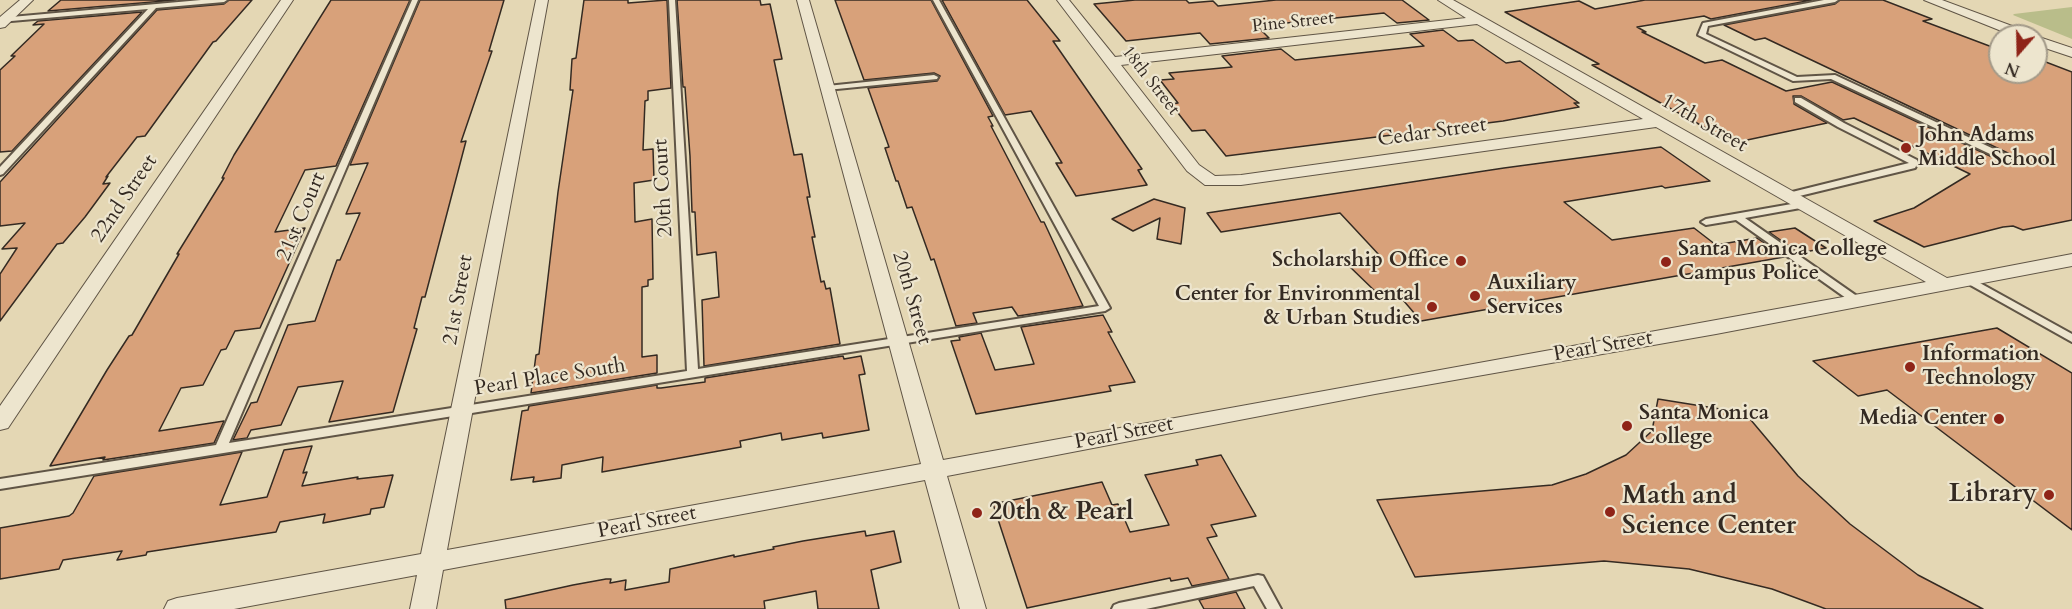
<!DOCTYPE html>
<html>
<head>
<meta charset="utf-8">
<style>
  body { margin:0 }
  #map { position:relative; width:2072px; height:609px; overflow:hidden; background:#e4d7b4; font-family:Cardo,serif }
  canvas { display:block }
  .north { position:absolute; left:1988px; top:24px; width:60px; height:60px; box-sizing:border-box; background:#ede5ce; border:2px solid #a39a89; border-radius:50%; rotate:200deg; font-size:16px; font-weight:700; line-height:24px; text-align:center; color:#342a22 }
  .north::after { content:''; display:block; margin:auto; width:21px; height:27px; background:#8f2418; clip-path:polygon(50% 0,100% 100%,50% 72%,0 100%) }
</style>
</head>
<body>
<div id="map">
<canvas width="2072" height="609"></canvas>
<div class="north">N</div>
</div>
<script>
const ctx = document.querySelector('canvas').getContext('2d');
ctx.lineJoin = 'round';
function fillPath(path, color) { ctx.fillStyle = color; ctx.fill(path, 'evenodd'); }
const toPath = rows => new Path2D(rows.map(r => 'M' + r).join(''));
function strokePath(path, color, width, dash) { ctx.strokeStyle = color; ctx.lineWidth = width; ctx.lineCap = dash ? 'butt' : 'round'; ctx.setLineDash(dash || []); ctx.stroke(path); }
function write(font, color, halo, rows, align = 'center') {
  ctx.font = font + ' Cardo,serif'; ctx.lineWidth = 4.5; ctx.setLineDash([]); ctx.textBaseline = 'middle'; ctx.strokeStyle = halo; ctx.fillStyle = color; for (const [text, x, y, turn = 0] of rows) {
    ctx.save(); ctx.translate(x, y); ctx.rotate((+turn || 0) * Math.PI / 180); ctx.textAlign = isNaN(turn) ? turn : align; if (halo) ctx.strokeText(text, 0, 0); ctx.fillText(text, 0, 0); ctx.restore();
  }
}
fillPath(toPath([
  [2072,7,2072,39,2013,15,2014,14]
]), '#b9bd8a');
const building = toPath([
  [61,0,176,0,48,11,61,0],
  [229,0,252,0,216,41,213,42,145,136,137,137,106,177,108,176,103,184,110,183,85,217,63,243,57,244,0,321,0,274,17,248,2,249,25,223,0,226,0,182,157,10,224,4,229,0],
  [331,0,410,0,336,166,305,170,275,232,305,228,260,328,235,331,226,349,221,350,203,385,181,388,159,431,224,421,214,443,103,460,105,457,50,466,107,370,129,336,132,335,179,254,177,254,224,178,222,178,234,155,331,0],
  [420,0,504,0,489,51,492,51,461,142,466,141,425,297,422,297,414,328,417,329,393,412,329,422,343,381,298,387,281,425,251,430,247,438,233,440,251,403,257,402,288,325,315,321,337,260,340,260,360,213,346,214,368,163,350,165,420,0],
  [584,0,628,0,628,3,667,0,671,88,648,91,648,100,645,101,643,150,653,149,654,180,634,183,635,222,652,219,653,279,648,280,648,286,642,287,642,357,657,355,657,373,531,393,536,355,539,354,558,192,573,90,570,90,572,59,576,58,584,0],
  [677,0,760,0,761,5,770,4,782,59,774,60,794,155,802,154,810,197,807,197,815,237,812,237,821,282,824,281,826,289,830,288,840,344,704,366,702,300,719,297,716,252,697,255,695,212,692,212,690,156,685,87,683,87,677,0],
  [835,0,931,0,993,116,988,117,993,126,991,126,1041,222,1044,222,1083,306,1018,316,1012,307,973,313,977,323,956,326,934,259,931,260,912,207,907,208,898,181,896,181,885,148,889,147,868,88,937,81,940,76,934,73,864,80,835,0],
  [942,0,1027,0,1060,41,1053,41,1142,169,1138,170,1147,185,1076,196,1056,163,1062,163,1031,111,1005,115,942,0],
  [1135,0,1186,0,1189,3,1213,1,1218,6,1276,0,1402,0,1429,20,1397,23,1384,13,1257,26,1269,38,1210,44,1200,33,1126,41,1094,4,1135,0],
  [1645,0,1812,0,1711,19,1704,16,1637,27,1646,32,1642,32,1705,63,1722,60,1786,91,1832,82,2005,163,2013,163,2012,155,1765,38,1755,40,1724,25,1835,4,1840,0,1883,0,1932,19,1923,21,2000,50,2000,72,2036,72,2038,59,2072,72,2072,220,2023,230,2013,226,2003,227,1924,247,1874,221,1914,208,1970,174,1854,118,1843,120,1801,96,1793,96,1794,104,1827,123,1733,143,1592,65,1599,64,1505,12,1579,1,1595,9,1645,0],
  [142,12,12,151,0,152,0,70,15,56,11,56,44,24,33,25,38,21,142,12],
  [1443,30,1458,41,1473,40,1506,63,1520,61,1579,103,1574,103,1579,107,1503,121,1226,156,1205,130,1192,131,1171,104,1178,103,1160,80,1174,79,1169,73,1232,67,1222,56,1281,49,1295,60,1424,46,1410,34,1443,30],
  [1661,147,1710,181,1665,188,1662,186,1564,202,1612,240,1694,228,1716,245,1757,238,1784,257,1421,321,1397,293,1380,296,1347,264,1381,257,1340,213,1221,232,1207,213,1504,168,1661,147],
  [1154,199,1185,208,1181,244,1157,239,1160,218,1133,231,1112,219,1154,199],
  [1795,228,1826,248,1799,253,1769,232,1795,228],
  [1103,315,1112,332,1108,332,1135,382,1109,386,1111,391,976,414,951,341,960,340,959,337,981,333,995,370,1034,364,1021,327,1103,315],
  [1997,328,2072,373,2072,530,1887,390,1858,396,1813,361,1997,328],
  [843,356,844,359,861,356,865,374,859,375,869,430,823,438,822,433,782,440,781,433,740,441,741,447,602,472,603,457,562,465,561,478,533,482,534,477,511,480,522,411,528,410,529,406,657,385,657,388,661,388,705,382,705,378,843,356],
  [1658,399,1745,413,1798,476,1850,524,1918,575,1983,609,1826,609,1772,589,1689,569,1604,561,1415,577,1377,500,1552,485,1586,474,1626,455,1652,431,1658,399],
  [312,446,303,473,307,472,302,486,358,477,357,479,393,475,384,507,371,509,370,514,323,523,325,514,280,522,276,532,147,552,146,555,117,560,122,551,63,560,59,569,0,579,0,528,69,516,73,513,94,476,242,452,220,505,267,497,284,450,312,446],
  [1221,455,1256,516,1211,525,1217,536,1207,538,1229,579,1192,586,1188,578,1171,581,1170,578,1027,608,993,504,1102,482,1112,505,1118,504,1130,532,1169,525,1145,475,1198,465,1196,460,1221,455],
  [865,531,866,536,894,531,901,562,871,570,879,609,818,609,816,591,764,601,765,609,506,609,505,600,573,585,606,579,611,579,610,583,626,580,625,590,669,582,670,569,734,555,734,557,774,549,773,547,803,541,865,531],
  [1236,592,1245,609,1204,609,1199,600,1236,592]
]);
fillPath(building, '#d8a17a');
strokePath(building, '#342a22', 1.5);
const lane = toPath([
  [201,0,227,0,224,2,156,8,3,174,0,175,0,167,148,9,0,22,0,18,201,0],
  [412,0,418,0,229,443,687,371,669,0,675,0,698,369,1099,306,933,0,939,0,1110,308,1105,311,0,489,0,479,216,445,412,0],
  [1824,0,1838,0,1835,2,1708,26,1706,34,1797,77,1835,75,2011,157,2011,161,2005,161,1831,79,1793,81,1698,35,1703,23,1824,0],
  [934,75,938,77,937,79,827,90,823,88,827,86,934,75],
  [1795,98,1801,98,1844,123,1917,160,1918,162,1915,168,1787,199,1784,198,1782,196,1784,194,1909,163,1838,127,1795,102,1795,98],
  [1803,202,1806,203,1808,205,1806,207,1745,218,1861,299,1862,301,1861,303,1853,303,1736,220,1706,225,1701,222,1706,219,1803,202],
  [1969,277,2072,334,2072,342,1965,282,1964,280,1965,278,1969,277],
  [1258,575,1263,576,1281,609,1267,609,1254,586,1146,609,1112,609,1114,605,1119,603,1258,575]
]);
const street = toPath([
  [20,0,33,0,5,27,0,28,0,17,20,0],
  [281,0,293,0,8,428,0,430,0,406,281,0],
  [536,0,548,0,447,550,921,464,797,0,809,0,943,460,1926,282,1656,127,1241,185,1205,185,1187,171,1057,0,1069,0,1115,57,1466,18,1438,0,1453,0,1947,278,2072,254,2072,266,1716,334,1375,394,947,476,986,609,960,609,925,480,443,570,436,609,410,609,417,575,234,609,164,609,168,601,177,598,421,554,536,0],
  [1477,24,1643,119,1241,175,1215,176,1199,165,1121,65,1477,24],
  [1924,0,1942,0,2031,33,2033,36,2014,36,1924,0],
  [2036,36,2072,48,2072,57,2036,45,2036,36]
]);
strokePath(lane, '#605546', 4);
strokePath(street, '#605546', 2);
fillPath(lane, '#ede5ce');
fillPath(street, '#ede5ce');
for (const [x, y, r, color] of [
  [1906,148,6,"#8f2418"],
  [1461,261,6,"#8f2418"],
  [1666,262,6,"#8f2418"],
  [1475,296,6,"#8f2418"],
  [1432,307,6,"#8f2418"],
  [1910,367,6,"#8f2418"],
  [1999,419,6,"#8f2418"],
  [1627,426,6,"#8f2418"],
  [2049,495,6,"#8f2418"],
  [1610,512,6,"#8f2418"],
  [977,513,6,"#8f2418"]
]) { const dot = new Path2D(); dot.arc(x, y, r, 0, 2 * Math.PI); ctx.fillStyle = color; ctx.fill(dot); strokePath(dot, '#ede5ce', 2); }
write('18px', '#342a22', '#ede5ce', [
  ["Pine Street",1293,23,-6],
  ["18th Street",1150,81,52]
]);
write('21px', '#342a22', '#ede5ce', [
  ["17th Street",1704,124,30],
  ["Cedar Street",1432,133,-8],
  ["20th Court",664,188,-93],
  ["22nd Street",125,199,-56],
  ["21st Court",302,217,-67],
  ["20th Street",911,298,74],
  ["21st Street",459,300,-80],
  ["Pearl Street",1603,347,-10],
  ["Pearl Place South",550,378,-9],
  ["Pearl Street",1124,434,-11],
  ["Pearl Street",647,523,-11]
]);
write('bold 21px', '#342a22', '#ede5ce', [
  ["John Adams",1918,136],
  ["Middle School",1918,160],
  ["Santa Monica College",1678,250],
  ["Campus Police",1678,274],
  ["Scholarship Office",1449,261,"right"],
  ["Auxiliary",1487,284],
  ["Services",1487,308],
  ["Center for Environmental",1420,295,"right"],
  ["& Urban Studies",1420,319,"right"],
  ["Information",1922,355],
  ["Technology",1922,379],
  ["Santa Monica",1639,414],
  ["College",1639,438],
  ["Media Center",1987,419,"right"]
], 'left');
write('bold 26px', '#342a22', '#ede5ce', [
  ["Library",2037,495,"right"],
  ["Math and",1622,497],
  ["Science Center",1622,527],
  ["20th & Pearl",989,513]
], 'left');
</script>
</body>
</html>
